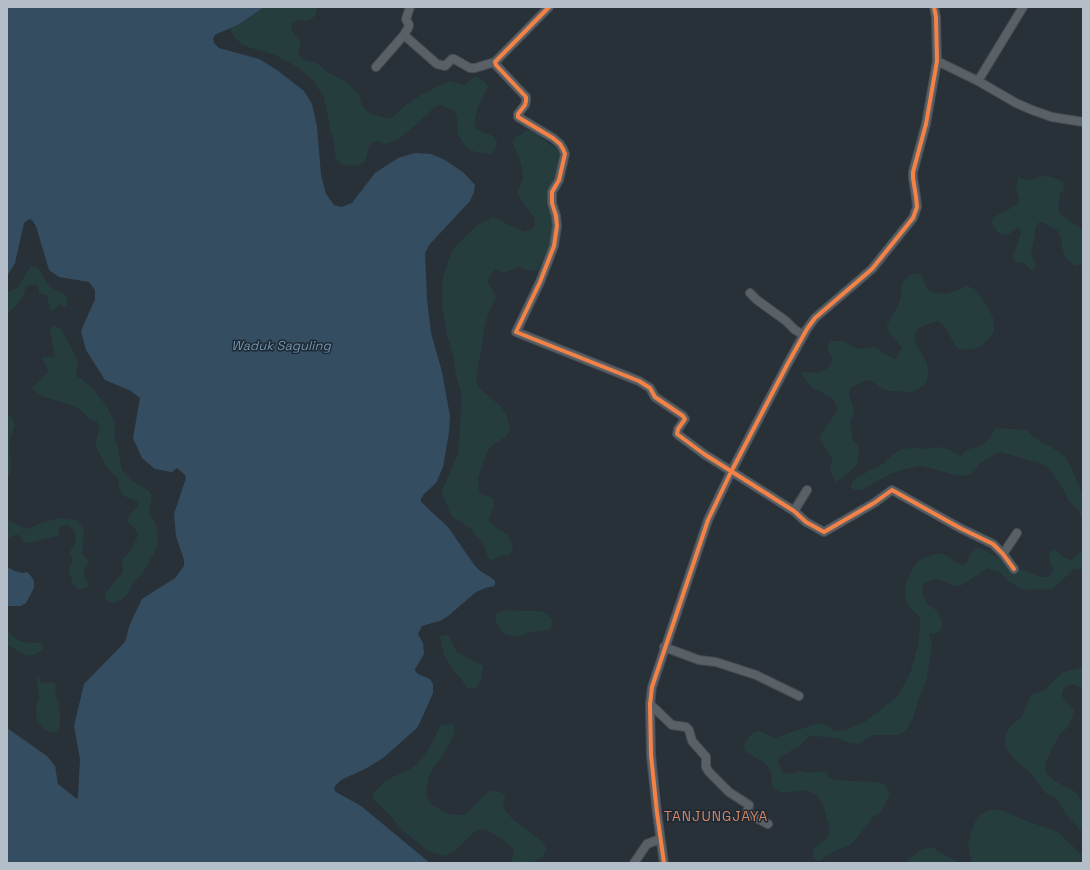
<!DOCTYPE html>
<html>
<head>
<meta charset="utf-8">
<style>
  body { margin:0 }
  #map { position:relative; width:1090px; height:870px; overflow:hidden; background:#293138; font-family:"Space Grotesk",sans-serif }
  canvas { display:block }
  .frame { position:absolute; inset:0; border:8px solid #b3bec9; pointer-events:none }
</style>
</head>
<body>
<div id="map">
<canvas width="1090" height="870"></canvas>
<div class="frame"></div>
</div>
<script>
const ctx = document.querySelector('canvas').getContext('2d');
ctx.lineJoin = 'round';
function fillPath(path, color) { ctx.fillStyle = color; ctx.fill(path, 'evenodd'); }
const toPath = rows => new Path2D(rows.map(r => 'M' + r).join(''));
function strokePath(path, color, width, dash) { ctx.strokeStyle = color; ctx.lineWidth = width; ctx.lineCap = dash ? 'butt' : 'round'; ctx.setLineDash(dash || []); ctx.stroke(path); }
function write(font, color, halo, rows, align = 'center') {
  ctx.font = font + ' "Space Grotesk",sans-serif'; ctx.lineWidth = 3; ctx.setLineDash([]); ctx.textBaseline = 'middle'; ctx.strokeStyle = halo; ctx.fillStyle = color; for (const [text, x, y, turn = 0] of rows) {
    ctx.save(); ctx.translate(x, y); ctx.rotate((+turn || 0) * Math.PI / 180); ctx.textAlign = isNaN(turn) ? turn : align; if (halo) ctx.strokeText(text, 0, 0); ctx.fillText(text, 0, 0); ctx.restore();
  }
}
fillPath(toPath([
  [264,7,317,7,315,16,311,19,305,21,298,20,292,22,291,28,297,38,301,42,298,54,304,60,318,64,327,72,346,82,359,94,362,106,370,114,386,118,391,118,406,105,421,95,449,81,465,85,474,77,480,78,488,86,478,107,475,118,475,124,477,129,482,132,493,136,497,141,496,147,491,154,476,152,470,150,466,147,458,135,457,117,455,111,441,105,436,106,419,122,400,138,389,143,384,144,378,141,372,143,368,147,367,157,364,162,359,165,353,166,341,164,337,160,335,154,334,142,330,128,324,97,312,79,299,68,277,56,260,50,254,49,243,45,234,37,232,33,230,28,238,25],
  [528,130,533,131,557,150,560,155,560,164,551,185,549,191,554,225,549,246,537,271,526,270,518,266,513,270,502,273,495,269,491,274,488,280,488,283,493,290,496,298,490,310,484,327,482,348,478,364,476,380,480,389,498,404,506,413,510,430,506,437,497,442,488,450,478,478,479,490,482,495,488,496,493,498,494,505,492,511,490,515,489,521,493,525,508,535,513,546,511,553,508,555,503,554,492,560,489,559,482,541,477,537,471,529,463,523,452,517,442,494,442,491,457,457,459,447,461,409,461,392,455,370,454,358,447,334,442,306,443,277,449,259,454,248,476,226,493,217,524,232,531,230,535,226,535,219,520,198,518,192,523,178,523,172,520,160,513,144,514,138],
  [1040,176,1052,177,1063,182,1064,191,1060,193,1058,208,1059,213,1083,230,1083,264,1076,266,1069,261,1065,256,1062,247,1062,241,1058,231,1043,222,1040,222,1037,224,1035,229,1035,235,1031,254,1036,265,1033,271,1023,263,1017,262,1012,259,1018,243,1021,231,1018,227,1013,230,1009,234,1003,235,998,232,994,227,991,222,994,217,1017,205,1019,200,1016,188,1018,180,1018,177,1029,180,1035,179],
  [31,266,37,267,50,287,67,296,67,306,64,307,60,304,53,311,50,309,47,295,39,293,39,287,37,285,31,284,26,287,22,299,7,314,7,293,17,288],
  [914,273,922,275,926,287,928,290,934,293,946,294,958,290,967,286,975,289,984,302,993,317,994,332,983,345,977,348,965,350,959,349,955,345,946,329,942,324,937,321,920,327,916,331,915,337,915,343,927,363,928,369,927,381,923,386,913,392,890,391,883,389,873,382,867,380,851,387,849,393,854,412,850,422,853,440,857,444,859,455,857,464,844,477,835,482,830,467,833,460,828,453,819,437,835,414,837,408,834,400,829,396,811,387,802,375,803,372,820,373,829,367,832,362,833,359,827,349,828,345,832,341,843,341,858,349,875,347,880,350,884,354,896,359,902,348,894,338,888,331,887,325,899,304,901,298,901,289,902,283,906,278],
  [52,326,57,327,62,330,78,361,76,370,77,376,89,385,106,405,115,423,114,436,118,447,122,470,131,480,149,491,152,496,149,513,156,524,158,541,157,547,143,573,135,580,126,596,117,602,111,603,106,600,105,594,123,572,122,560,130,551,136,540,138,534,135,529,128,523,128,520,130,514,137,508,139,502,124,496,120,491,118,479,106,466,95,445,100,427,96,421,90,419,81,410,76,407,49,398,43,397,32,389,48,372,48,369,42,359,44,357,53,357,55,355,52,343,52,337,49,331],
  [8,416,11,417,15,425,9,443,11,471,7,480],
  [996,428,1027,430,1035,438,1056,450,1065,456,1071,467,1083,495,1083,534,1081,525,1082,519,1078,509,1069,501,1063,489,1051,471,1046,466,1040,463,1000,452,983,461,978,465,975,471,964,476,952,474,933,469,920,466,902,470,890,474,862,490,857,490,851,488,852,482,856,478,884,463,892,455,902,449,913,448,926,449,938,447,950,450,960,456,969,449,981,446,990,438],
  [61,518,76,520,82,527,84,532,82,554,88,560,88,564,84,567,84,576,88,584,87,587,78,589,73,585,69,569,73,560,70,555,70,552,76,541,75,531,68,525,63,525,60,526,58,536,27,543,22,540,19,535,14,535,9,538,7,539,7,519,19,526,29,529,40,523],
  [977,548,982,549,998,557,1010,572,1022,569,1040,577,1046,577,1051,575,1053,569,1049,559,1050,553,1054,548,1065,558,1071,560,1083,550,1083,569,1074,569,1070,573,1052,589,1025,590,1009,582,1000,572,988,568,962,585,955,586,944,581,938,579,926,582,922,587,922,593,928,605,938,611,942,623,942,628,938,633,929,634,932,646,927,678,918,700,913,718,907,729,902,733,896,735,872,735,861,743,855,744,849,743,837,738,814,736,808,737,798,747,781,756,778,762,783,773,793,774,799,771,810,773,821,771,827,773,829,778,835,780,872,782,884,784,890,794,882,810,872,818,865,828,853,842,848,846,842,848,831,853,821,860,818,861,813,857,813,851,816,846,826,839,829,833,829,827,823,804,817,795,807,790,782,793,776,790,772,786,771,772,766,764,746,752,743,747,746,741,753,733,759,731,775,738,786,734,819,723,824,724,835,731,846,730,861,724,866,721,898,696,911,671,919,642,920,623,920,617,910,608,906,602,905,585,913,568,917,563,921,559,939,553,945,555,963,566,967,562,969,556],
  [506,610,523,611,541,611,546,613,552,619,552,626,548,630,530,632,519,636,507,635,502,632,496,622,495,616,500,612],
  [7,631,19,641,28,643,38,643,43,645,44,648,36,654,31,656,25,655,10,646,7,645],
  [448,635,457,652,483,666,482,678,476,688,466,688,462,680,452,668,444,655,440,636],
  [1083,667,1083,688,1072,684,1067,686,1063,690,1062,696,1065,701,1074,710,1073,715,1068,727,1059,735,1045,763,1046,774,1051,778,1060,784,1071,789,1076,793,1083,803,1083,833,1069,818,1056,799,1046,793,1032,774,1018,763,1006,748,1005,742,1005,736,1008,730,1012,725,1022,717,1031,695,1043,691,1062,673,1068,671],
  [38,676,41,682,43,683,52,682,55,683,56,686,55,698,59,702,60,721,59,730,57,732,53,733,45,730,42,725,37,722,36,706,39,698,37,682],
  [453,724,455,728,453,737,441,758,434,767,428,778,426,795,429,801,433,806,449,814,454,815,460,815,466,814,486,794,491,791,497,791,505,794,503,807,513,820,529,831,545,845,546,851,542,858,536,860,533,863,511,863,514,850,501,838,484,829,478,830,473,833,456,850,446,856,428,851,402,830,387,812,374,800,373,794,386,780,409,770,418,763,430,747,441,725],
  [991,809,1004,811,1024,820,1058,832,1083,856,1083,863,972,863,968,844,971,832,976,820,981,815],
  [933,847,937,851,955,861,956,863,905,863,920,850]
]), '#263d3e');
fillPath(toPath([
  [7,7,264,7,238,25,216,34,213,38,214,43,219,48,259,59,277,70,304,91,312,104,317,127,321,175,326,194,334,205,342,207,352,203,375,173,398,158,415,153,431,154,445,160,464,173,475,185,474,192,470,201,430,244,425,253,427,300,431,333,442,372,450,416,449,432,443,467,436,483,424,494,421,499,421,502,448,527,475,566,479,570,493,579,495,581,495,584,494,586,485,588,476,592,448,616,440,621,432,623,422,626,418,634,420,638,423,643,424,653,423,656,415,669,416,672,418,674,430,679,433,684,433,693,421,720,417,728,383,758,367,768,341,780,335,786,334,789,336,792,361,806,430,863,7,863,7,728,47,756,55,766,58,784,77,799,78,796,80,759,74,726,84,684,125,642,130,624,142,599,175,578,184,566,184,560,176,536,174,514,186,478,185,475,177,468,172,472,155,469,142,458,133,438,140,398,131,391,105,380,86,350,81,331,95,299,95,290,89,282,59,277,49,270,36,226,32,220,29,219,24,223,15,263,7,276],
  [7,567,15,571,23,573,27,572,31,576,34,581,34,587,32,592,26,603,21,606,7,606]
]), '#354d61');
const minor = toPath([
  [410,7,406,19,409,25,408,28,404,35,437,64,445,66,452,59,454,59,470,68,475,68,495,62],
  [549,7,495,62,496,65,526,97,526,101,525,105,518,114,518,117,553,138,560,144,563,149,565,154,559,180,552,192,552,203,556,216,557,226,554,246,540,282,516,332,639,381,650,388,655,397,683,416,685,419,678,429,677,434,704,454,794,511,806,522,824,532,874,503,892,490,960,528,993,544,1003,554,1014,569],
  [937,61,978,81,1016,103,1032,110,1052,117,1083,122],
  [376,67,404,35],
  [978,81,1023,7],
  [750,293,757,300,786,321,795,330,804,335],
  [794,511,807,490],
  [1003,554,1017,533],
  [664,647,699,660,716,662,756,675,799,696],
  [650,704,672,725,686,727,689,730,692,741,706,757,706,767,709,772,729,792,749,805,747,813,768,824],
  [634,863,647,844,660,839],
  [664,863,657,813,651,755,650,704,652,687,708,520,731,472,787,365,807,329,815,318,872,269,913,218,917,207,916,197,913,178,913,172,926,124,937,61,936,17,934,7]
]);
strokePath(minor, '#474d53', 10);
strokePath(minor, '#596066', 8);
strokePath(toPath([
  [549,7,495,62,496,65,526,97,526,101,525,105,518,114,518,117,553,138,560,144,563,149,565,154,559,180,552,192,552,203,556,216,557,226,554,246,540,282,516,332,639,381,650,388,655,397,683,416,685,419,678,429,677,434,704,454,794,511,806,522,824,532,874,503,892,490,960,528,993,544,1003,554,1014,569],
  [664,863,657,813,651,755,650,704,652,687,708,520,731,472,787,365,807,329,815,318,872,269,913,218,917,207,916,197,913,178,913,172,926,124,937,61,936,17,934,7]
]), '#f48246', 4);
write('italic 13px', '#7293ad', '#1c2833', [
  ["Waduk Saguling",281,346]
]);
ctx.letterSpacing = '1px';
write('14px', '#d78560', '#1c2833', [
  ["TANJUNGJAYA",716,817]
]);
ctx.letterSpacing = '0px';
</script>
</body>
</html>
